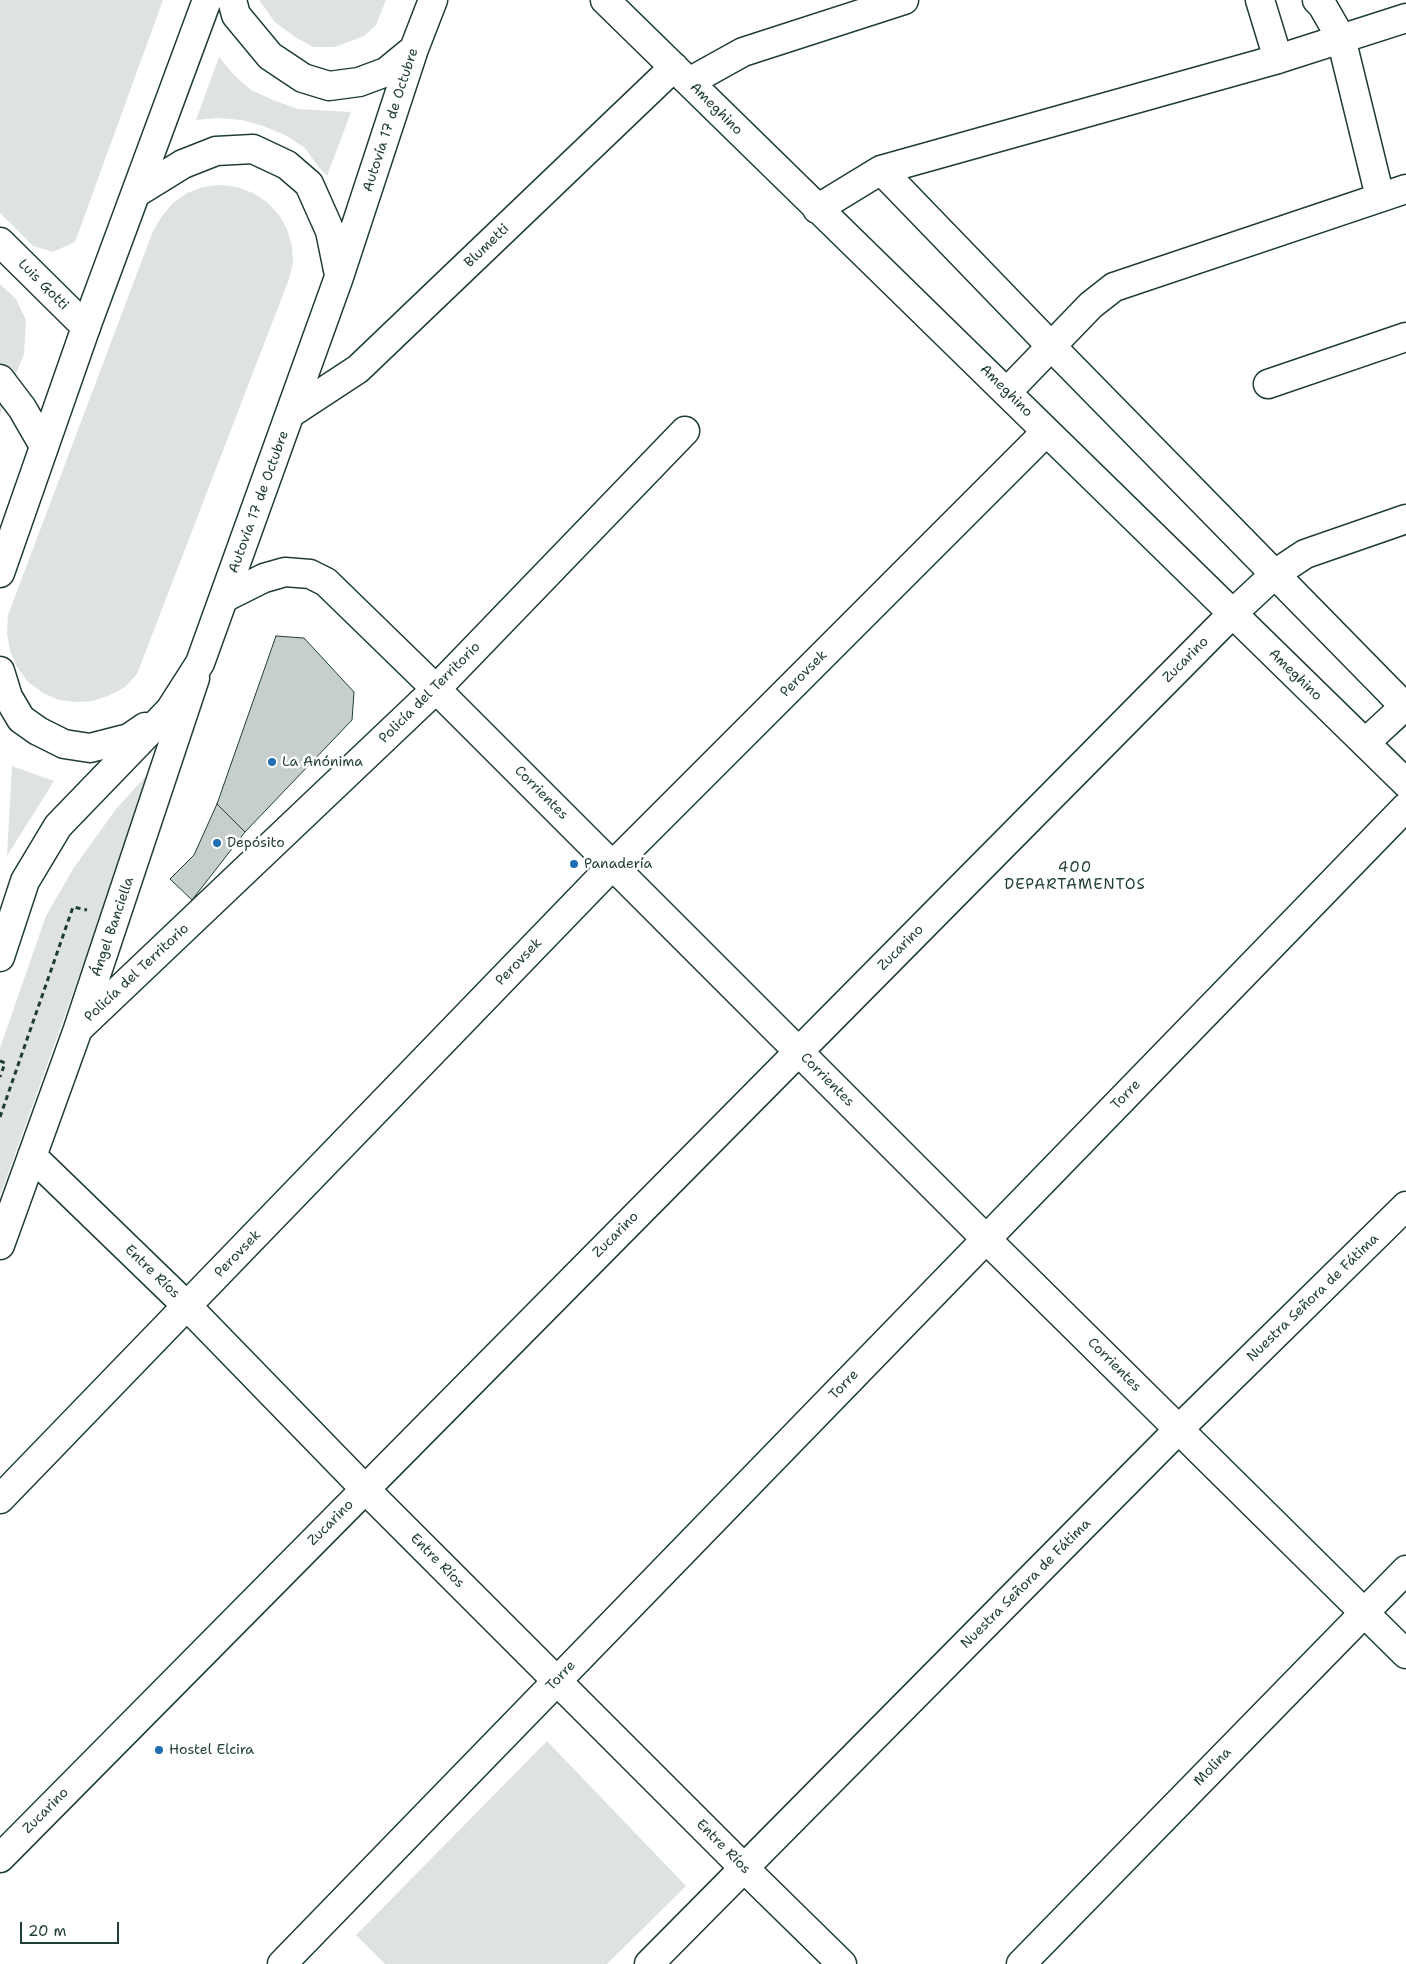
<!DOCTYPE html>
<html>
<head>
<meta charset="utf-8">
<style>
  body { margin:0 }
  #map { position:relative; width:1406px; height:1964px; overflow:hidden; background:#fff; font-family:"Shantell Sans",sans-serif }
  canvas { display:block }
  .scale { position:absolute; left:20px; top:1922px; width:99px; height:22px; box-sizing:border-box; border:2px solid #1f3d34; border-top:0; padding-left:6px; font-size:15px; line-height:18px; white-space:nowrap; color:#1f3d34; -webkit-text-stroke:4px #fff; paint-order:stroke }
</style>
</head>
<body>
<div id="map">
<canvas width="1406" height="1964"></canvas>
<div class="scale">20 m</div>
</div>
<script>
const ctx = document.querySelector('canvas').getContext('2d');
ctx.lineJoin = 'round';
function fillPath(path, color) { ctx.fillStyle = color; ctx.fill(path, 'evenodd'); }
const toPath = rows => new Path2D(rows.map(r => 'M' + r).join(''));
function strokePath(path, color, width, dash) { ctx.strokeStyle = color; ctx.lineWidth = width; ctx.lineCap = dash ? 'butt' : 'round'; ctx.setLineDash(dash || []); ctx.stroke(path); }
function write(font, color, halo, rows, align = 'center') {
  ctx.font = font + ' "Shantell Sans",sans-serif'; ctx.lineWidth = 5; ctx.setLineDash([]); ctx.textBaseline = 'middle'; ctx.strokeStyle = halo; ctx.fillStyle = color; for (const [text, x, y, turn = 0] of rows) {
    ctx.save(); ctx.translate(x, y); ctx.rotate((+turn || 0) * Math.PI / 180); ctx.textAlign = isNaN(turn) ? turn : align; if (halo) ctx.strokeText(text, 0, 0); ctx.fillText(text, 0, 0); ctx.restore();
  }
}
fillPath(toPath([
  [0,0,163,0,75,242,53,252,33,246,0,213],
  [259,0,386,0,376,25,364,36,335,47,313,47,295,37,275,22],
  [219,57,234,75,251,90,273,100,298,109,351,112,327,176,316,164,305,148,285,135,263,126,242,120,217,118,196,120],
  [220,185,237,187,253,193,267,202,279,215,287,229,292,246,293,263,289,279,137,674,125,687,110,695,93,701,76,702,59,700,43,693,28,682,17,667,10,651,7,633,8,615,153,231,162,216,173,203,187,193,203,187],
  [0,284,16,299,26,320,24,354,0,415],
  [12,766,54,781,7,856],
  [154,767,0,1196,0,1048,46,916,73,869,116,809],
  [547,1741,686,1886,607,1964,385,1964,356,1935]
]), '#dee3e2');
const building = toPath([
  [276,636,304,638,354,692,352,720,245,832,217,804,276,636],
  [217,804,245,832,192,900,170,879,194,855,217,804]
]);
fillPath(building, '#c7cfcc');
strokePath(building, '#1f3d34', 1);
const minor = toPath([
  [605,0,1406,783],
  [1260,0,1278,59],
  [1317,0,1322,5,1341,38,1380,197],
  [689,82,743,52,904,0],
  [881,170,1051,346,1406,708],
  [817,209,881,170,1278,59,1406,18],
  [0,242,86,327],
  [0,379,22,408,44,446],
  [1268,384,1406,337],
  [1007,392,1091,305,1114,287,1406,189],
  [291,413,358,369,674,67],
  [224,598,264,578,285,572,310,574,326,582,436,689,986,1239,1406,1654],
  [1365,743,1406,705],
  [78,1029,436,689,685,431],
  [32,1156,188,1307,365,1489,744,1868,842,1964],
  [0,1245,78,1029,195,678],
  [0,1499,613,865,1046,432],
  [0,1858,1232,614,1275,574,1305,554,1406,519],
  [282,1964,1406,807],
  [649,1964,1179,1429,1406,1206],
  [1021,1964,1406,1570]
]);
const highway = toPath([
  [232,0,236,15,270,56,303,78,329,86,359,82,386,72,414,49],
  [136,193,183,164,216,151,253,149,287,165,309,184,330,231,339,275],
  [0,573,86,327,207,0],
  [0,671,8,697,21,719,38,731,64,744,90,748,129,738,145,727],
  [0,957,25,881,58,826,170,710,200,663,339,277,414,49,433,0]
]);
strokePath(minor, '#1f3d34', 31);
strokePath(highway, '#1f3d34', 31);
strokePath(toPath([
  [0,1061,5,1063,0,1077],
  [0,1117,73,907,87,910]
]), '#1f3d34', 3, [5, 4]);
strokePath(minor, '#fff', 28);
strokePath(highway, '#fff', 28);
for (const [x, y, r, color] of [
  [272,762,5,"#1f6fb2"],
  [217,843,5,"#1f6fb2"],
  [574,864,5,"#1f6fb2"],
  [159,1750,5,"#1f6fb2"]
]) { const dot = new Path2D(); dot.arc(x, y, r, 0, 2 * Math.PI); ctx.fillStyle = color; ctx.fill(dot); strokePath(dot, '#fff', 2); }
write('14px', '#1f3d34', '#fff', [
  ["Ameghino",716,109,45],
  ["Autovía 17 de Octubre",391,120,-72],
  ["Blumetti",487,246,-44],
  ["Luis Gotti",43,285,45],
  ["Ameghino",1006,391,45],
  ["Autovía 17 de Octubre",259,502,-70],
  ["Zucarino",1186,660,-45],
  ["Perovsek",804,674,-45],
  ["Ameghino",1295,675,44],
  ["Policía del Territorio",430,693,-45],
  ["Corrientes",541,793,45],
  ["Ángel Banciella",113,927,-71],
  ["Zucarino",901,948,-45],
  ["Perovsek",519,962,-46],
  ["Policía del Territorio",137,973,-43],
  ["Corrientes",827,1080,45],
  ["Torre",1126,1095,-46],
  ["Zucarino",616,1235,-45],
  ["Perovsek",238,1254,-46],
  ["Entre Ríos",152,1272,44],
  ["Nuestra Señora de Fátima",1313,1298,-44],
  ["Corrientes",1114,1365,45],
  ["Torre",844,1385,-46],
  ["Zucarino",331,1523,-45],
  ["Entre Ríos",437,1561,45],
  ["Nuestra Señora de Fátima",1026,1584,-45],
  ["Torre",561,1676,-46],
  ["Molina",1213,1767,-46],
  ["Zucarino",46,1811,-45],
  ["Entre Ríos",723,1847,45]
]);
write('14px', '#1f3d34', '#fff', [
  ["La Anónima",282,762],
  ["Depósito",227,843],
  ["Panadería",584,864],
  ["Hostel Elcira",169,1750]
], 'left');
ctx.letterSpacing = '1px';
write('15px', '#1f3d34', '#fff', [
  ["400",1075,868],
  ["DEPARTAMENTOS",1075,885]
]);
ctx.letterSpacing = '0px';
</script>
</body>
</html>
